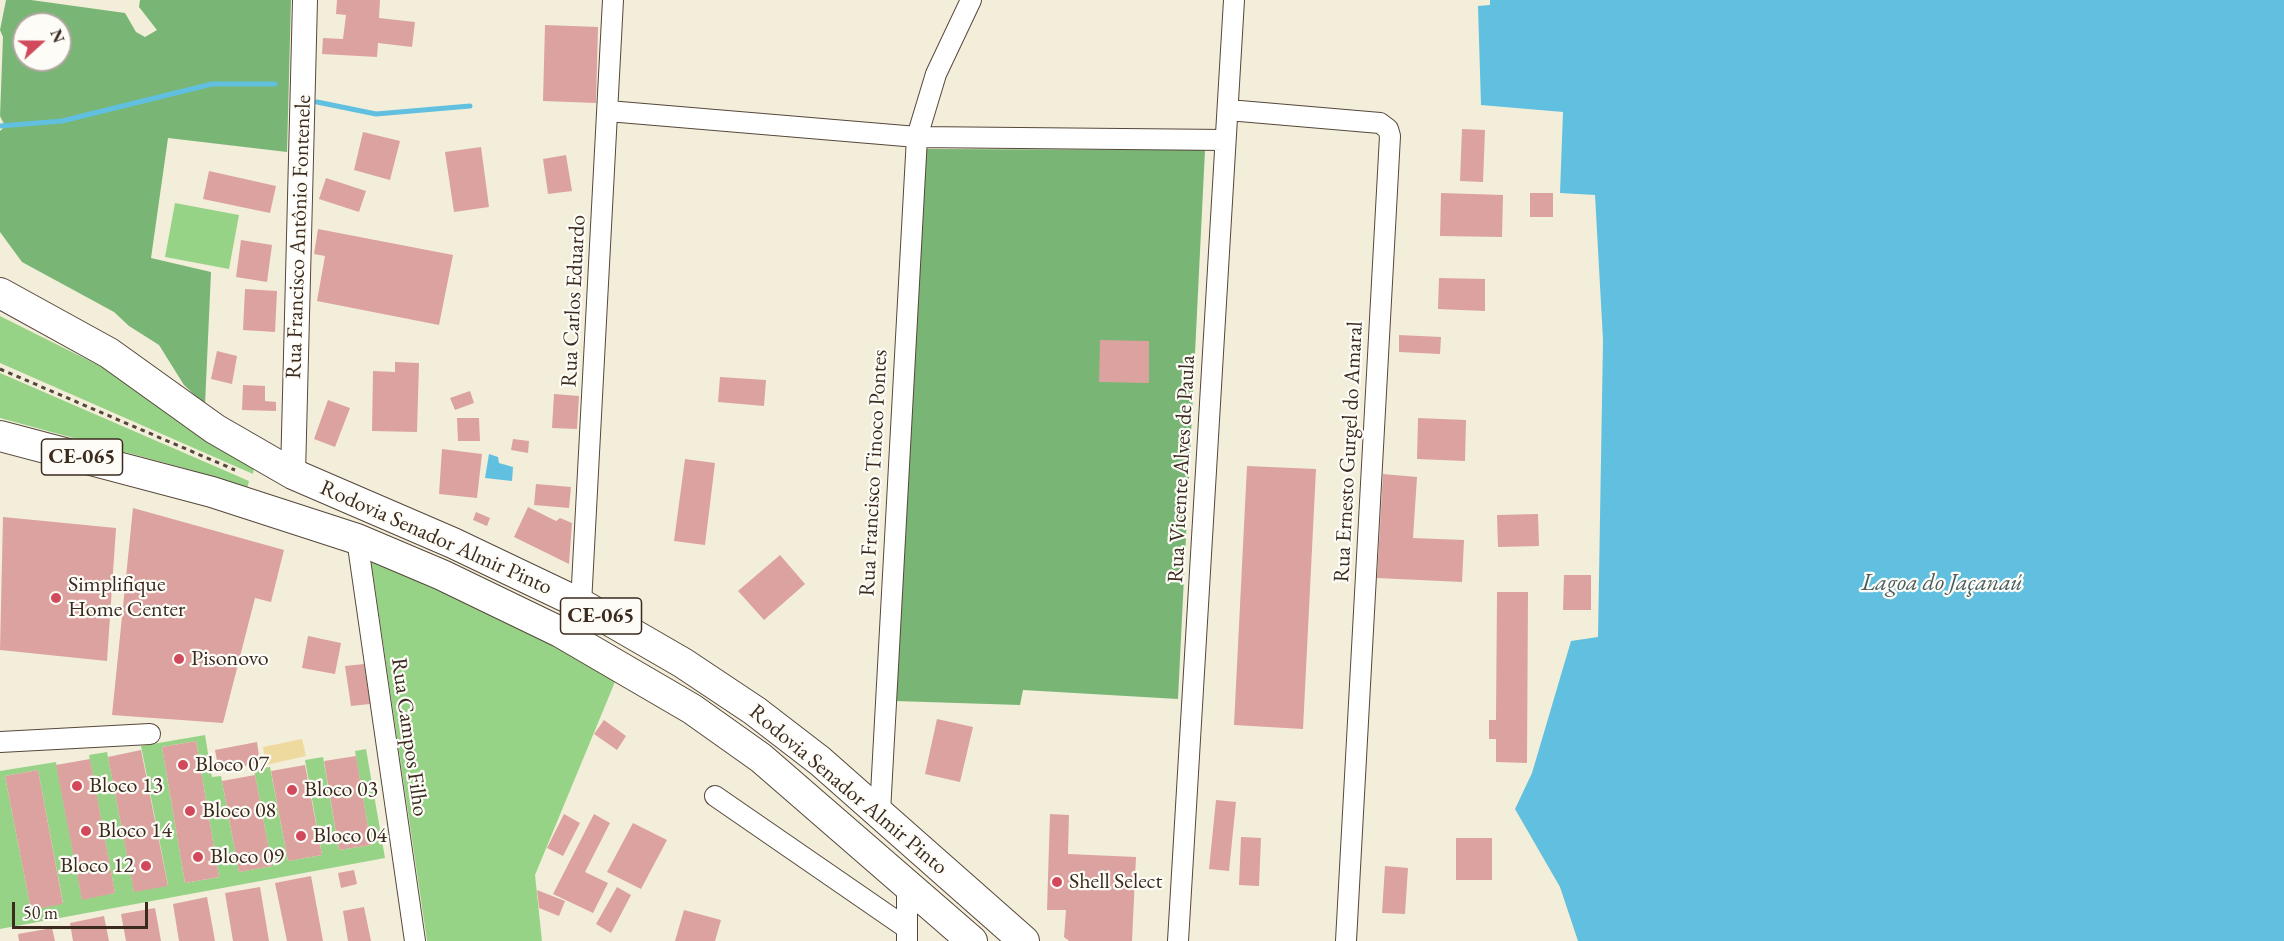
<!DOCTYPE html>
<html>
<head>
<meta charset="utf-8">
<style>
  body { margin:0 }
  #map { position:relative; width:2284px; height:941px; overflow:hidden; background:#f2eeda; font-family:"EB Garamond",serif }
  canvas { display:block }
  .north { position:absolute; left:12px; top:12px; width:60px; height:60px; box-sizing:border-box; background:#fdfcf7; border:2px solid #afa8a0; border-radius:50%; rotate:69deg; font-size:16px; font-weight:700; line-height:24px; text-align:center; color:#3b2a1e }
  .north::after { content:''; display:block; margin:auto; width:21px; height:27px; background:#d1495b; clip-path:polygon(50% 0,100% 100%,50% 72%,0 100%) }
  .scale { position:absolute; left:12px; top:902px; width:136px; height:27px; box-sizing:border-box; border:3px solid #3b2a1e; border-top:0; padding-left:8px; font-size:18px; line-height:21px; white-space:nowrap; color:#3b2a1e; -webkit-text-stroke:4px #fdfcf7; paint-order:stroke }
</style>
</head>
<body>
<div id="map">
<canvas width="2284" height="941"></canvas>
<div class="north">N</div>
<div class="scale">50 m</div>
</div>
<script>
const ctx = document.querySelector('canvas').getContext('2d');
ctx.lineJoin = 'round';
function fillPath(path, color) { ctx.fillStyle = color; ctx.fill(path, 'evenodd'); }
const toPath = rows => new Path2D(rows.map(r => 'M' + r).join(''));
function strokePath(path, color, width, dash) { ctx.strokeStyle = color; ctx.lineWidth = width; ctx.lineCap = dash ? 'butt' : 'round'; ctx.setLineDash(dash || []); ctx.stroke(path); }
function write(font, color, halo, rows, align = 'center') {
  ctx.font = font + ' "EB Garamond",serif'; ctx.lineWidth = 4.5; ctx.setLineDash([]); ctx.textBaseline = 'middle'; ctx.strokeStyle = halo; ctx.fillStyle = color; for (const [text, x, y, turn = 0] of rows) {
    ctx.save(); ctx.translate(x, y); ctx.rotate((+turn || 0) * Math.PI / 180); ctx.textAlign = isNaN(turn) ? turn : align; if (halo) ctx.strokeText(text, 0, 0); ctx.fillText(text, 0, 0); ctx.restore();
  }
}
fillPath(toPath([
  [175,203,239,215,229,269,165,257],
  [0,316,106,369,254,467,253,474,0,363],
  [0,373,249,481,247,489,191,470,0,418],
  [371,561,500,615,617,677,535,875,542,941,427,941],
  [205,735,212,777,221,776,239,872,272,866,254,770,261,768,270,767,288,861,322,855,305,760,323,757,339,850,371,845,355,751,366,749,385,858,0,929,0,771,56,762,82,899,115,893,89,755,107,752,134,891,168,885,141,746],
  [196,741,219,877,185,883,162,747],
  [38,770,63,903,31,910,5,776]
]), '#97d387');
fillPath(toPath([
  [6,0,31,0,125,13,136,32,145,37,157,30,139,7,140,0,291,0,287,152,168,138,151,258,211,272,205,405,184,385,159,345,129,326,114,312,22,262,0,232,0,131,5,126,0,116,3,37,0,30],
  [24,24,60,24,60,60,24,60],
  [925,149,1205,150,1178,699,1023,690,1020,705,895,701]
]), '#79b574');
fillPath(toPath([
  [302,739,306,756,266,765,263,747]
]), '#eeda9e');
fillPath(toPath([
  [1490,0,2284,0,2284,941,1578,941,1560,887,1515,809,1532,773,1571,641,1598,637,1603,340,1595,195,1560,193,1563,112,1481,105,1478,6,1490,5],
  [489,454,498,457,499,463,513,467,512,481,485,478]
]), '#61c0df');
strokePath(toPath([
  [317,102,376,114,470,106],
  [0,126,62,121,212,84,275,84]
]), '#61c0df', 5);
fillPath(toPath([
  [337,0,380,0,379,18,415,22,412,47,378,43,377,57,322,54,323,38,343,39,346,15,336,14],
  [545,25,598,27,596,103,543,101],
  [1462,129,1485,130,1483,182,1460,181],
  [363,132,400,141,390,180,354,170],
  [481,147,489,207,454,212,445,152],
  [566,155,572,191,548,194,543,159],
  [209,171,276,186,270,213,203,199],
  [326,178,366,191,359,212,319,199],
  [1441,193,1503,195,1502,237,1440,236],
  [1530,193,1553,193,1553,217,1530,217],
  [318,229,453,255,439,325,317,301,325,256,314,254],
  [241,240,272,245,267,282,236,277],
  [1439,278,1485,279,1485,311,1438,309],
  [245,289,277,291,275,332,243,330],
  [1399,335,1441,337,1440,354,1399,352],
  [1100,340,1149,341,1149,383,1099,382],
  [217,351,237,356,232,384,211,379],
  [395,362,419,363,417,432,372,431,373,371,395,372],
  [720,377,766,380,764,406,718,402],
  [243,385,265,386,265,401,276,402,276,411,242,410],
  [470,391,474,403,455,410,450,398],
  [554,394,579,396,577,429,552,428],
  [328,400,350,408,335,447,314,439],
  [457,418,479,418,480,441,458,441],
  [1418,418,1466,420,1465,461,1417,459],
  [513,439,529,441,528,453,511,450],
  [442,449,482,454,477,498,439,494],
  [685,459,715,463,705,545,674,541],
  [1247,466,1316,469,1303,729,1234,725],
  [1383,474,1417,477,1413,538,1464,540,1462,582,1377,578],
  [536,484,571,487,569,508,534,505],
  [528,507,556,521,560,518,572,523,569,564,514,537],
  [133,508,284,550,271,602,255,598,223,723,112,715],
  [476,512,490,518,487,526,473,520],
  [1538,514,1539,546,1498,547,1497,515],
  [3,517,116,528,107,661,0,650],
  [780,555,805,584,764,620,738,591],
  [1564,575,1591,575,1591,610,1563,610],
  [1497,592,1528,592,1527,763,1496,762,1496,739,1489,739,1489,720,1496,720],
  [308,636,341,643,335,674,302,668],
  [364,664,370,704,351,706,345,666],
  [937,719,973,727,960,782,925,774],
  [604,720,626,736,617,750,594,734],
  [196,741,219,877,185,883,162,747],
  [257,742,260,763,219,771,215,750],
  [141,750,168,886,134,892,108,757],
  [356,756,371,845,339,850,324,761],
  [90,759,115,893,82,900,56,765],
  [305,765,322,855,288,861,271,771],
  [38,770,63,904,31,910,5,776],
  [255,775,272,866,239,872,222,781],
  [1216,800,1236,802,1229,871,1209,869],
  [564,814,580,823,563,856,547,848],
  [594,814,610,823,585,872,608,883,593,913,553,894],
  [1050,814,1069,815,1068,854,1136,857,1132,941,1069,941,1064,937,1066,910,1047,910],
  [633,823,667,840,641,889,607,872],
  [1241,837,1261,838,1259,886,1239,885],
  [1456,838,1492,838,1492,880,1456,880],
  [1385,866,1408,868,1405,914,1382,913],
  [354,870,357,884,341,888,338,873],
  [311,876,323,941,287,941,275,883],
  [260,887,269,941,233,941,225,893],
  [617,887,631,895,611,933,596,924],
  [537,890,565,901,559,916,539,908],
  [207,897,215,941,179,941,173,904],
  [364,907,371,941,348,941,343,911],
  [155,908,161,941,126,941,121,914],
  [684,910,721,920,715,941,675,941],
  [104,916,109,941,73,941,70,923],
  [52,928,55,941,19,941,18,934]
]), '#dca29f');
const minor = toPath([
  [1228,110,1380,123,1388,129,1390,136,1346,941],
  [608,111,917,137,1225,140],
  [357,539,415,941],
  [581,604,613,0],
  [0,742,150,734],
  [715,796,905,927],
  [880,812,917,137,936,74,971,0],
  [907,941,907,883],
  [1178,941,1234,0]
]);
const tertiary = toPath([
  [293,474,305,0]
]);
const primary = toPath([
  [0,293,109,353,215,429,293,474,453,543,581,604,683,663,755,711,820,761,1024,941],
  [0,436,212,492,357,539,442,575,560,632,692,709,761,758,972,941]
]);
strokePath(minor, '#56473a', 22);
strokePath(tertiary, '#56473a', 26);
strokePath(primary, '#56473a', 32);
strokePath(toPath([
  [0,369,235,470]
]), '#56473a', 3, [4.5, 4.5]);
strokePath(minor, '#fff', 20);
strokePath(tertiary, '#fff', 24);
strokePath(primary, '#fff', 30);
for (const [x, y, r, color] of [
  [56,598,6,"#d1495b"],
  [179,659,6,"#d1495b"],
  [183,765,6,"#d1495b"],
  [77,786,6,"#d1495b"],
  [292,790,6,"#d1495b"],
  [190,811,6,"#d1495b"],
  [86,831,6,"#d1495b"],
  [301,836,6,"#d1495b"],
  [198,857,6,"#d1495b"],
  [146,866,6,"#d1495b"],
  [1057,882,6,"#d1495b"]
]) { const dot = new Path2D(); dot.arc(x, y, r, 0, 2 * Math.PI); ctx.fillStyle = color; ctx.fill(dot); strokePath(dot, '#fdfcf7', 2); }
for (const [x, y, w] of [
  [82,457,81],
  [601,616,81]
]) { const box = new Path2D(); box.roundRect(x - w / 2, y - 18, w, 36, 4.5); ctx.fillStyle = '#fdfcf7'; ctx.fill(box); strokePath(box, '#3b2a1e', 1.5); }
write('bold 21px', '#3b2a1e', null, [
  ["CE-065",82,457],
  ["CE-065",601,616]
]);
write('22px', '#3b2a1e', '#fdfcf7', [
  ["Rua Francisco Antônio Fontenele",299,237,-88],
  ["Rua Carlos Eduardo",574,301,-87],
  ["Rua Ernesto Gurgel do Amaral",1349,452,-87],
  ["Rua Vicente Alves de Paula",1182,469,-87],
  ["Rua Francisco Tinoco Pontes",874,473,-87],
  ["Rodovia Senador Almir Pinto",436,538,24],
  ["Rua Campos Filho",409,737,82],
  ["Rodovia Senador Almir Pinto",848,790,40]
]);
write('22px', '#3b2a1e', '#fdfcf7', [
  ["Simplifique",68,585],
  ["Home Center",68,610],
  ["Pisonovo",191,659],
  ["Bloco 07",195,765],
  ["Bloco 13",89,786],
  ["Bloco 03",304,790],
  ["Bloco 08",202,811],
  ["Bloco 14",98,831],
  ["Bloco 04",313,836],
  ["Bloco 09",210,857],
  ["Bloco 12",134,866,"right"],
  ["Shell Select",1069,882]
], 'left');
write('italic 24px', '#485e62', '#fdfcf7', [
  ["Lagoa do Jaçanaú",1942,583]
]);
</script>
</body>
</html>
